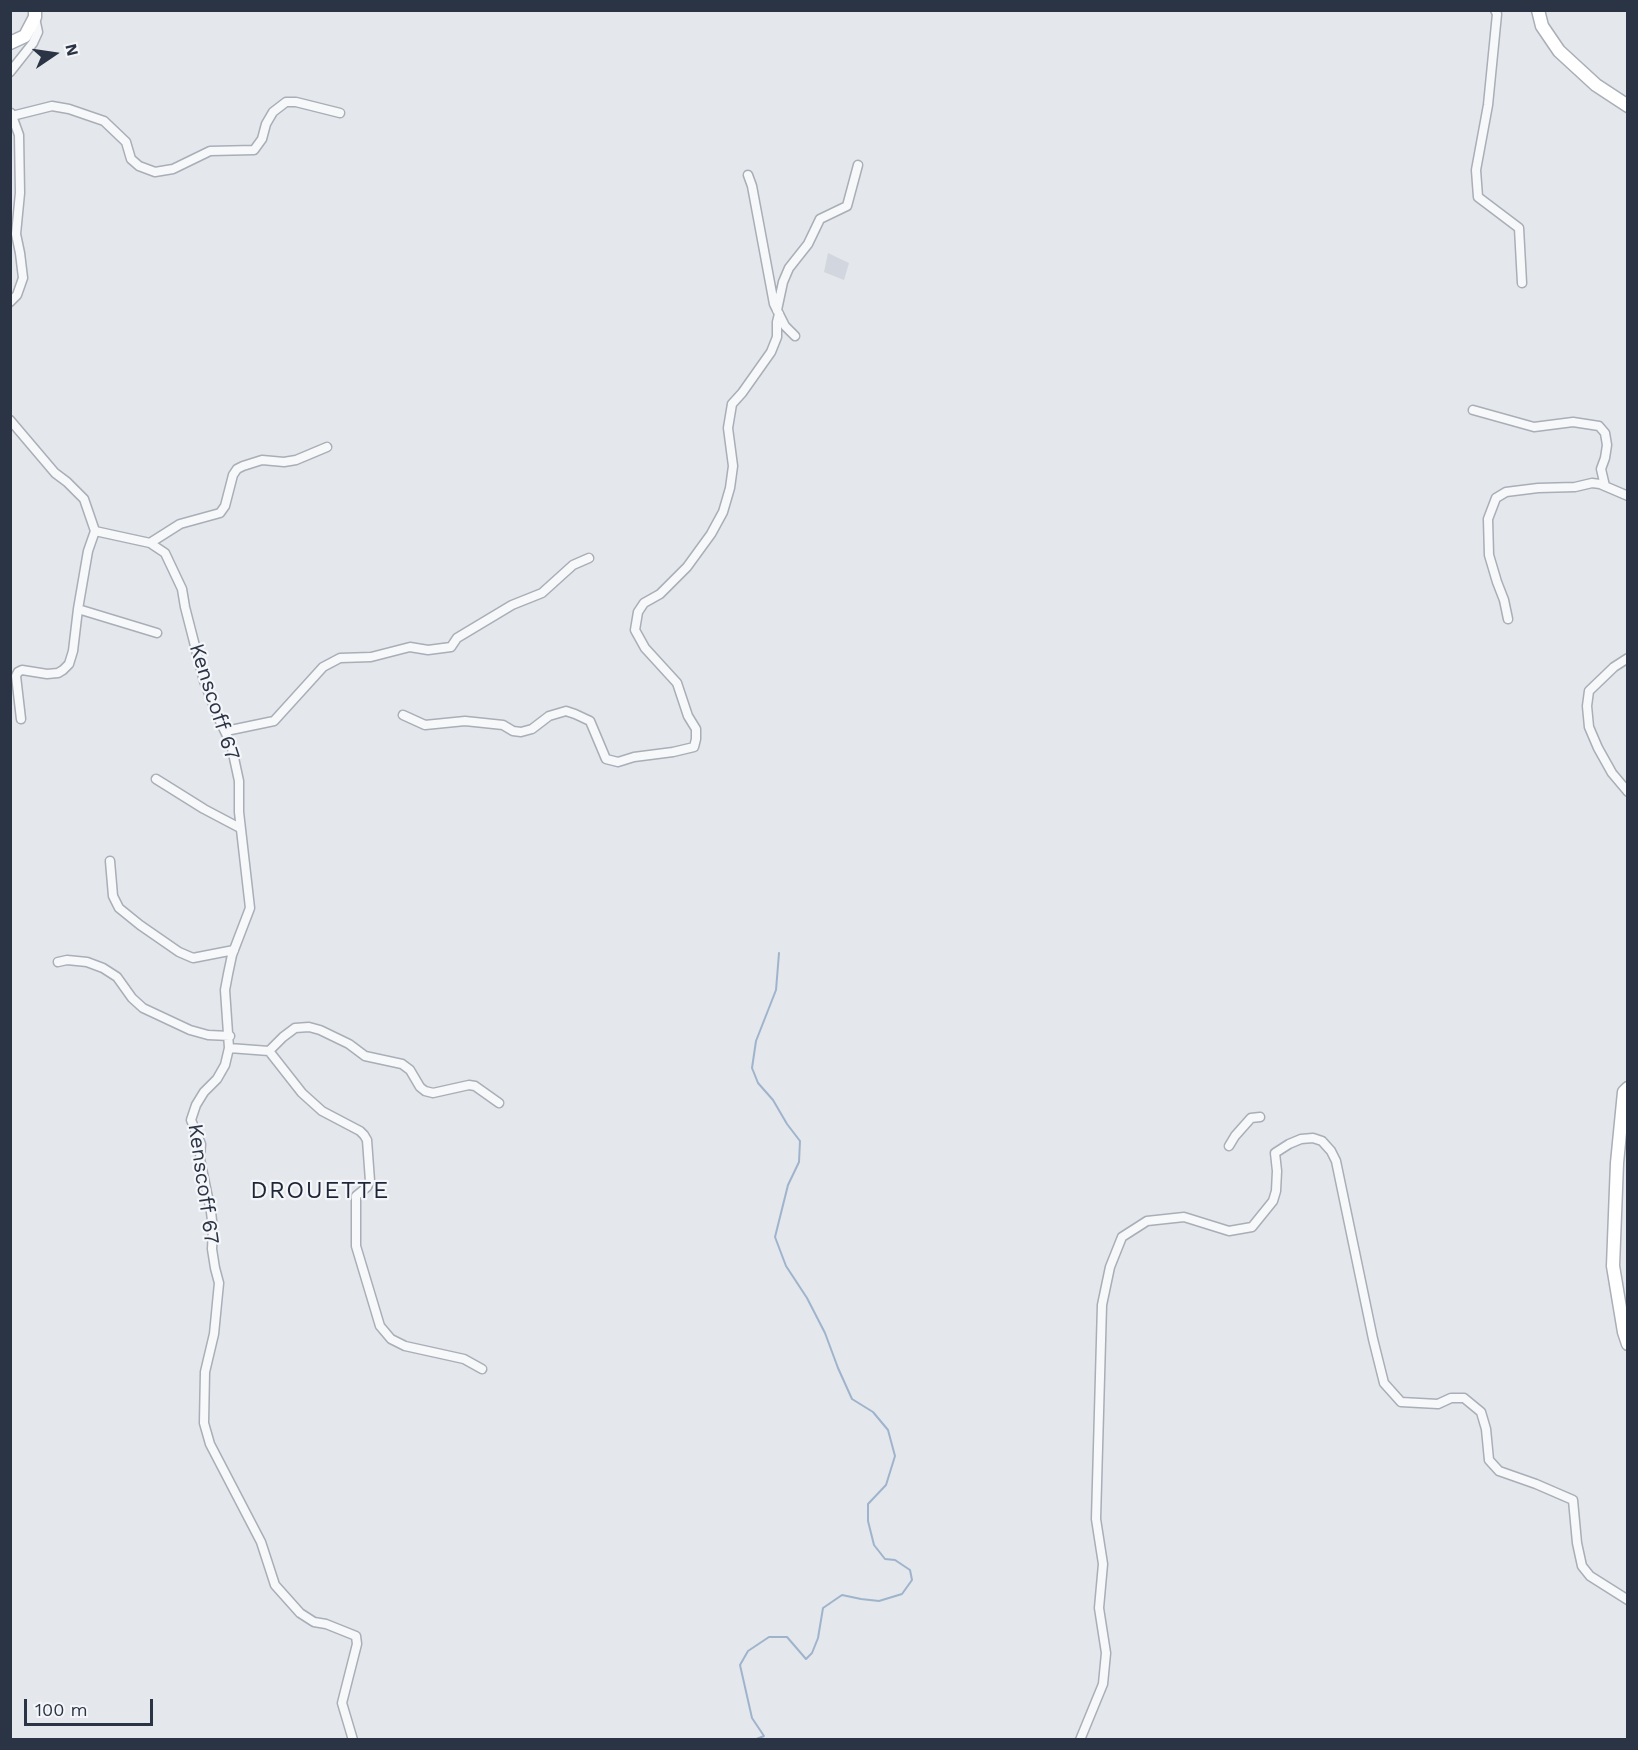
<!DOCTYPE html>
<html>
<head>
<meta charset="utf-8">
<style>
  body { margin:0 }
  #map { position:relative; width:1638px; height:1750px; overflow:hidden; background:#e4e7ec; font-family:"Work Sans",sans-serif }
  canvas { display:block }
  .frame { position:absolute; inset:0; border:12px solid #2b3445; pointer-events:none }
  .north { position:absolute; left:24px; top:24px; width:60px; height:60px; -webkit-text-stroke:4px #f4f6f9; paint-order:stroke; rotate:77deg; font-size:16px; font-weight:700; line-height:24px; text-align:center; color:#2b3445 }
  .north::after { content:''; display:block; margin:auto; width:21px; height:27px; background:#2b3445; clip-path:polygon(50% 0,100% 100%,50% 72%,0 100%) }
  .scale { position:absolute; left:24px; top:1699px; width:129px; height:27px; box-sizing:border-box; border:3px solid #2b3445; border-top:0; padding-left:8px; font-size:18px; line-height:21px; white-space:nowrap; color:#2b3445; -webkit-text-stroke:4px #f4f6f9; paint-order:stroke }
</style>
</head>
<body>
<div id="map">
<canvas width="1638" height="1750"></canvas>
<div class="frame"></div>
<div class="north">N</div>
<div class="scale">100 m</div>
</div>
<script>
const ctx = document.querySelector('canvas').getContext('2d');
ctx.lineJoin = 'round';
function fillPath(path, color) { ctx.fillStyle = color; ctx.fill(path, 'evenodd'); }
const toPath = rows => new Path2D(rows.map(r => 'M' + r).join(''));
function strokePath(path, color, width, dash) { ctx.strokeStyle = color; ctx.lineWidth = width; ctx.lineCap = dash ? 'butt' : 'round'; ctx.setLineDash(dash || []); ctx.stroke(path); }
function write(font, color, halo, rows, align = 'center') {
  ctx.font = font + ' "Work Sans",sans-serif'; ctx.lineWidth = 4.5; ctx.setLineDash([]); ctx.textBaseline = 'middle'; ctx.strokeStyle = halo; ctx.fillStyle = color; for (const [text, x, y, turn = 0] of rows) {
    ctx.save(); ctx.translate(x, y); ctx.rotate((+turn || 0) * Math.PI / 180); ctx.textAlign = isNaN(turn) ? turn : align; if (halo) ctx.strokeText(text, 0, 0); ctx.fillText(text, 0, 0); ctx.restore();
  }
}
fillPath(toPath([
  [828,253,849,263,844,280,824,272]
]), '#d2d6de');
strokePath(toPath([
  [714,1740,734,1740],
  [754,1740,764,1736,752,1718,740,1665,748,1651,769,1637,787,1637,806,1659,812,1653,818,1638,823,1608,842,1595,861,1599,879,1601,902,1594,912,1580,910,1570,895,1560,885,1559,874,1545,868,1521,868,1504,886,1485,895,1456,888,1430,873,1412,852,1399,838,1368,825,1333,807,1298,786,1266,775,1237,788,1185,799,1162,800,1141,787,1124,773,1100,758,1083,752,1068,756,1041,776,990,779,953]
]), '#9fb4cc', 2);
const street = toPath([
  [1495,10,1497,14,1488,105,1476,170,1478,197,1519,228,1522,283],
  [10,72,33,43,38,32,35,18],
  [12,116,52,106,69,109,104,121,126,142,131,159,139,166,155,172,173,169,210,151,254,150,262,139,266,124,273,112,286,102,296,102,340,113],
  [748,175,752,186,774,304,785,326,795,336],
  [10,302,17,295,23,278,20,253,16,234,20,193,19,135,11,113],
  [777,310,783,282,789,268,808,244,820,219,847,206,858,165],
  [1473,410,1534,427,1573,422,1599,426,1605,433,1607,445,1605,458,1601,469,1605,486],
  [10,420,55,473,67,482,84,499,95,531,150,543,165,553,182,589,185,607,204,681,219,719,231,744,239,781,239,812,250,908,232,955,228,974,225,990,229,1048,225,1065,217,1079,204,1092,196,1105,191,1120,201,1144,200,1159,211,1212,213,1229,212,1249,215,1268,219,1283,214,1334,205,1372,204,1423,210,1444,261,1542,275,1585,300,1613,314,1622,326,1624,356,1636,357,1644,342,1703,353,1740],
  [150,543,180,524,220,513,225,506,233,475,237,469,243,466,262,460,284,462,296,460,327,447],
  [78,609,157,633],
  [1508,619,1504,600,1497,582,1489,555,1488,519,1496,498,1506,492,1538,488,1575,487,1592,483,1600,484,1628,496],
  [1628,658,1614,667,1589,691,1587,706,1589,727,1598,748,1612,773,1628,792],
  [403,715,425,725,465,721,503,725,513,731,521,732,532,729,549,716,566,711,575,714,590,721,606,759,618,762,634,757,673,752,694,747,696,739,696,729,688,716,677,683,645,648,635,630,638,612,644,603,660,594,687,567,711,534,723,512,730,488,733,466,728,428,732,404,742,393,771,352,777,337,777,322,779,314],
  [21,719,16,676,18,672,22,670,47,674,58,673,63,670,69,664,73,651,78,609,88,551,95,531],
  [226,731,274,721,323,667,340,658,371,657,410,647,428,650,451,647,457,638,512,605,542,593,573,565,589,558],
  [156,779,204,809,240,828],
  [110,861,113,896,119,908,140,925,179,952,193,958,234,950],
  [58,962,67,960,87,962,103,968,117,977,132,998,143,1008,190,1030,208,1035,230,1036],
  [229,1048,269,1051,302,1093,322,1111,360,1131,364,1135,367,1140,370,1181,367,1187,356,1196,356,1246,380,1326,391,1339,405,1346,464,1359,482,1369],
  [269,1051,283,1037,295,1028,309,1027,320,1030,349,1044,365,1056,402,1064,410,1070,420,1087,425,1091,433,1093,469,1085,475,1086,499,1103],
  [1229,1146,1235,1136,1251,1118,1260,1117],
  [1080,1740,1103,1684,1106,1653,1099,1608,1103,1564,1096,1519,1102,1305,1110,1267,1122,1237,1147,1221,1184,1217,1229,1231,1252,1227,1273,1201,1276,1191,1277,1171,1275,1153,1289,1144,1301,1139,1313,1138,1322,1141,1331,1151,1336,1161,1373,1339,1384,1383,1401,1402,1438,1404,1451,1398,1464,1398,1481,1412,1486,1429,1489,1460,1499,1471,1536,1484,1573,1500,1577,1543,1582,1566,1590,1576,1628,1600]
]);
const secondary = toPath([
  [1538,10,1542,26,1559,51,1596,85,1628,106],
  [10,43,25,36,35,17,35,10],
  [1628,1088,1624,1092,1617,1163,1613,1266,1624,1332,1628,1344]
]);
strokePath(street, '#a9aeb7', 11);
strokePath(secondary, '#a9aeb7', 15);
strokePath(street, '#f7f8fa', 8);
strokePath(secondary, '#fff', 12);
write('21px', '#2b3445', '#f4f6f9', [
  ["Kenscoff 67",214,702,72],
  ["Kenscoff 67",203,1184,82]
]);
ctx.letterSpacing = '1.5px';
write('24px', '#1d2536', '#f4f6f9', [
  ["DROUETTE",320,1191]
]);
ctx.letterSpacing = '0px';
</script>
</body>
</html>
